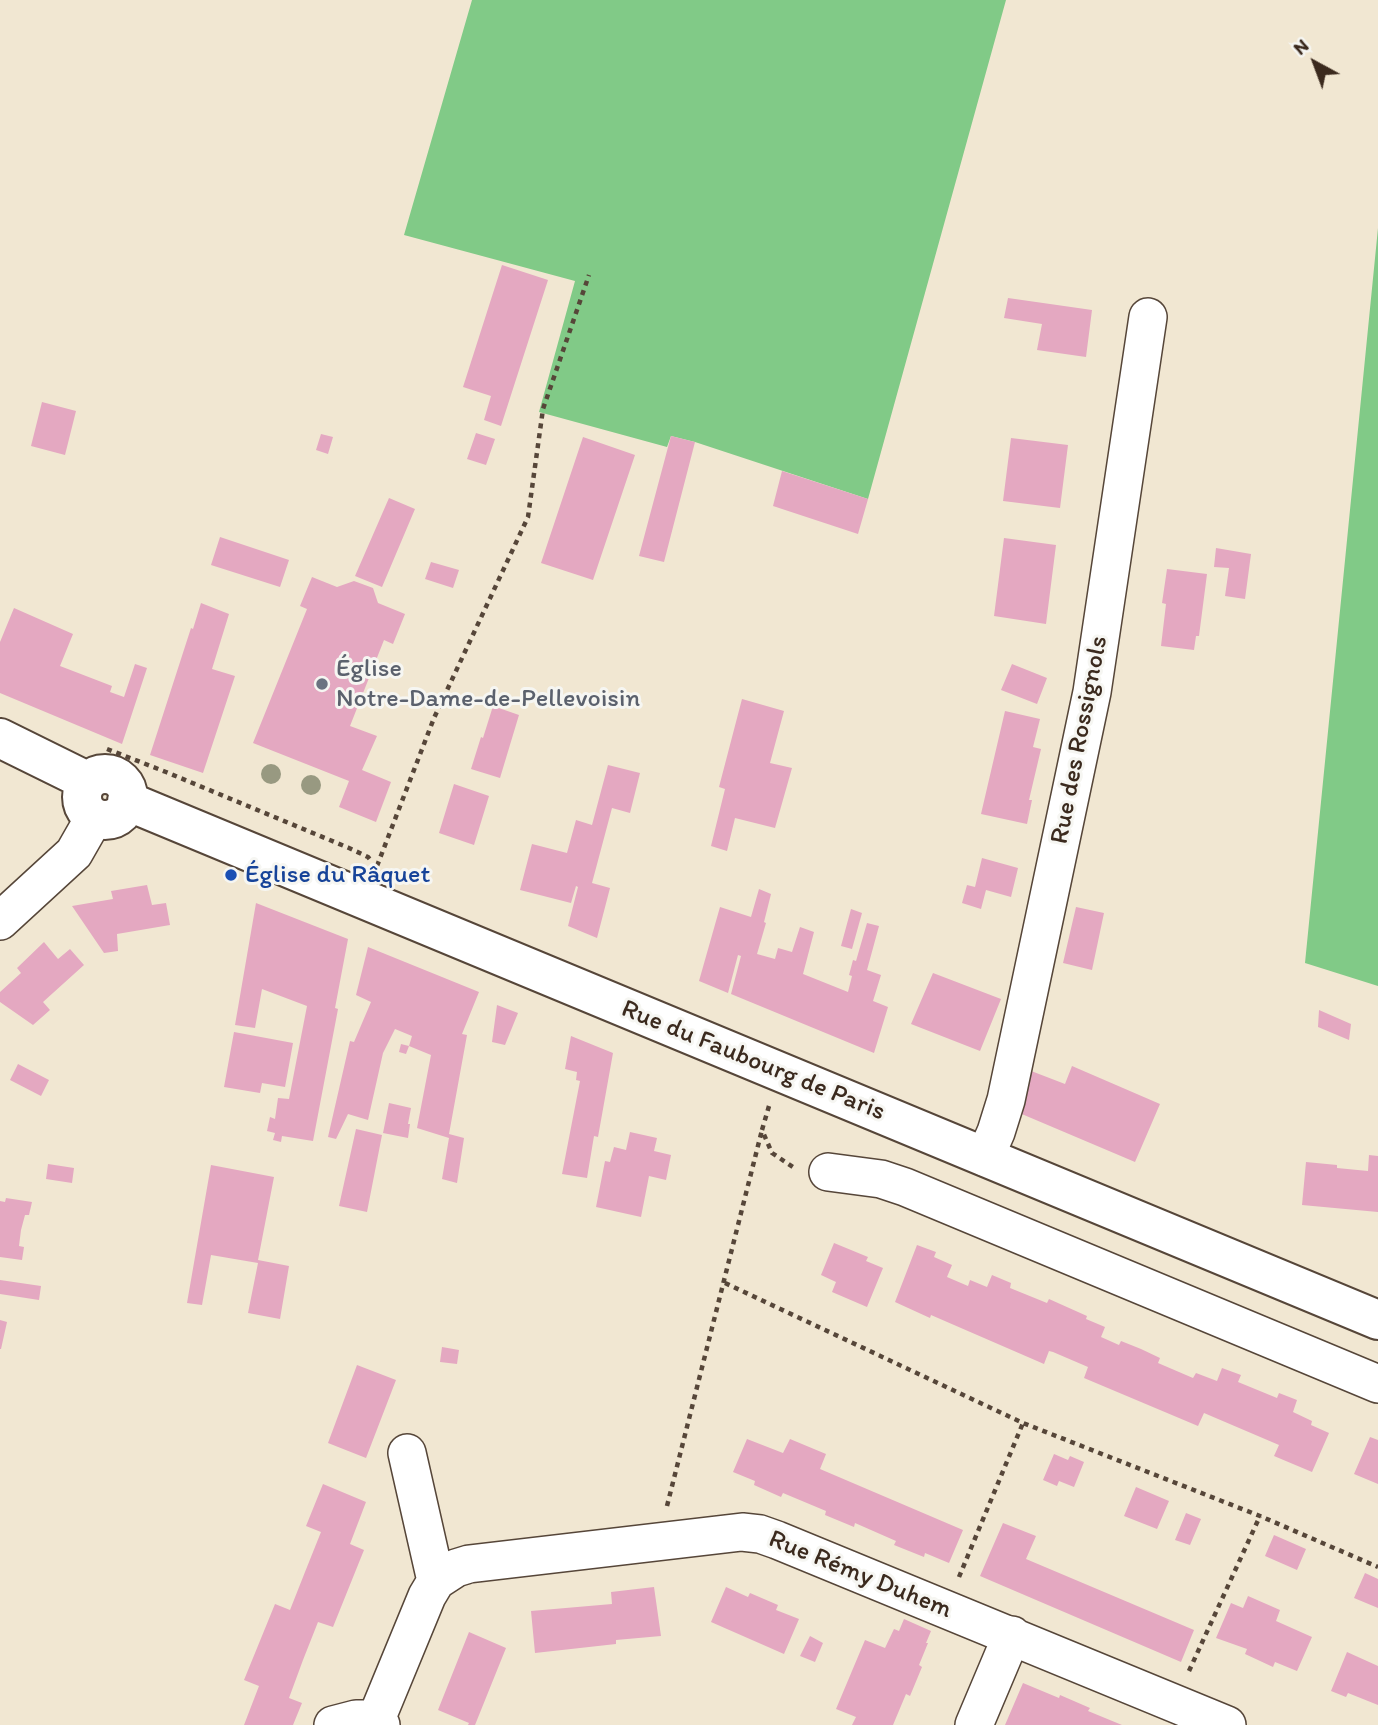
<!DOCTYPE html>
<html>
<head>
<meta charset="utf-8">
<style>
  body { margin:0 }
  #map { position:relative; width:1378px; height:1725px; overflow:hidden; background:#f1e7d2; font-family:Itim,sans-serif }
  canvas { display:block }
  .north { position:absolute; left:1280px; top:28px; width:70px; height:70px; -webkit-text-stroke:5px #f6f6f2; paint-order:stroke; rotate:319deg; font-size:19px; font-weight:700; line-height:28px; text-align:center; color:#3b2a1e }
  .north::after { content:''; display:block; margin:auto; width:24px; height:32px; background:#3b2a1e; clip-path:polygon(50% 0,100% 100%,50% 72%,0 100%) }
</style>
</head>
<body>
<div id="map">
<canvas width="1378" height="1725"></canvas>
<div class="north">N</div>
</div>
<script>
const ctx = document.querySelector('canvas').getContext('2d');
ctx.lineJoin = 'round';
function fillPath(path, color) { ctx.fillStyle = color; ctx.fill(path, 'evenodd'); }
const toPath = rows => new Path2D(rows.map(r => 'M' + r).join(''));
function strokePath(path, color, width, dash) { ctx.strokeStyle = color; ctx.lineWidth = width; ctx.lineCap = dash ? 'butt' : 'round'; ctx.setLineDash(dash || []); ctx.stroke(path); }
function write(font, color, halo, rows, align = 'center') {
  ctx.font = font + ' Itim,sans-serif'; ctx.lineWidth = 6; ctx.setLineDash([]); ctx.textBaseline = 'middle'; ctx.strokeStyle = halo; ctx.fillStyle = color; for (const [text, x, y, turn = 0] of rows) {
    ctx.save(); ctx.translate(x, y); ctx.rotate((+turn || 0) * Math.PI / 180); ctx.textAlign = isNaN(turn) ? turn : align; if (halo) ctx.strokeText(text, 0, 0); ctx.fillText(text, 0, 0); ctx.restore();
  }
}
fillPath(toPath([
  [472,0,1006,0,868,499,695,442,671,436,667,447,539,412,575,281,404,235],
  [1378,228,1378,986,1305,963]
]), '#81ca87');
fillPath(toPath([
  [502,265,548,280,501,426,484,420,491,396,463,387],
  [1008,298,1092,310,1086,357,1037,350,1042,324,1004,318],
  [42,402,76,411,65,455,31,446],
  [476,433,495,439,486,465,467,459],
  [321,434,333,437,328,454,316,450],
  [671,436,695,442,664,562,639,556],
  [583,437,635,455,593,580,541,563],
  [1011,438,1068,445,1060,508,1003,501],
  [782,471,868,499,858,534,773,506],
  [389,498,415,509,382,587,355,576],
  [220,537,289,560,280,587,211,565],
  [1004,538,1056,545,1046,624,994,616],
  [1216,548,1251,554,1245,599,1225,596,1229,568,1214,567],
  [431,562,459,570,453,588,425,579],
  [1167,569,1207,574,1199,636,1196,636,1194,650,1161,646,1166,604,1162,603],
  [312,577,337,587,354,581,373,588,378,603,405,614,393,644,384,640,350,726,377,736,362,770,391,782,376,822,339,807,349,781,253,743,307,609,300,606],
  [201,603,229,614,212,669,235,676,203,773,150,755,191,628,193,629],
  [14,608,73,634,60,666,112,686,110,692,124,697,135,664,147,668,122,744,0,693,0,642],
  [1012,664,1047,678,1037,704,1001,690],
  [742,699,784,711,770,763,792,768,775,828,735,818,727,851,711,846,725,789,719,787],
  [493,706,519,715,500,778,471,769,481,737,483,738],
  [1005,711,1040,719,1033,747,1041,749,1029,800,1032,800,1027,824,981,814],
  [608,765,640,773,630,813,612,808,592,883,610,888,597,938,568,926,578,887,576,886,571,903,520,890,532,844,567,853,576,820,592,825],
  [454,784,489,796,474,845,439,833],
  [982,858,1018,868,1011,897,986,890,981,909,962,903,967,885,975,887],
  [147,885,152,905,166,903,170,925,117,934,118,951,104,953,72,906,113,899,111,891],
  [759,889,771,894,764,922,766,923,757,954,775,959,778,948,792,952,800,927,814,932,803,974,848,992,852,976,849,975,853,960,856,961,867,923,879,926,867,970,881,975,873,1001,888,1007,874,1053,731,994,741,956,738,955,728,993,699,981,720,907,751,917],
  [256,903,348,939,335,1008,338,1009,313,1141,282,1136,281,1142,273,1140,275,1133,267,1131,270,1117,275,1119,278,1098,289,1099,307,1006,262,989,255,1028,235,1025],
  [1076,907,1104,913,1092,970,1063,963],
  [851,909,862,913,852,949,841,946],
  [44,942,58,959,70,949,84,965,43,1002,50,1010,33,1025,0,1002,0,992,21,973,17,968],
  [368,947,479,992,462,1034,467,1035,449,1134,464,1138,457,1183,442,1179,449,1138,417,1128,431,1055,409,1046,412,1036,395,1029,383,1053,368,1120,348,1114,336,1139,328,1137,350,1041,354,1042,371,1002,356,995],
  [933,973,1001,999,980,1051,911,1024],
  [497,1005,518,1013,505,1045,492,1042],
  [1319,1010,1351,1024,1349,1040,1318,1027],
  [234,1032,293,1043,285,1087,262,1083,260,1093,224,1087],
  [571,1036,613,1053,598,1137,594,1136,587,1178,562,1174,580,1081,576,1080,577,1072,565,1069],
  [401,1044,409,1046,406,1054,399,1052],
  [18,1064,49,1080,41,1096,10,1080],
  [1072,1066,1160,1104,1135,1162,1017,1112,1026,1069,1065,1084],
  [389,1103,411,1108,408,1124,410,1124,408,1138,383,1133],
  [356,1129,382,1135,367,1212,339,1206],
  [630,1132,657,1138,654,1151,671,1155,666,1180,649,1176,641,1217,596,1207,605,1161,610,1162,614,1147,626,1150],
  [1369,1155,1378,1156,1378,1212,1302,1205,1306,1162,1337,1165,1337,1168,1368,1171],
  [48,1164,74,1168,72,1183,46,1179],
  [211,1165,274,1177,258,1260,289,1266,280,1319,248,1313,258,1263,211,1255,202,1305,187,1303],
  [6,1198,32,1202,29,1215,25,1215,21,1230,19,1246,24,1247,22,1260,0,1257,0,1201,5,1202],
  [834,1243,868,1257,866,1261,883,1268,867,1307,832,1292,836,1282,821,1275],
  [917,1245,936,1252,934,1257,952,1265,947,1277,968,1286,970,1280,987,1287,992,1275,1011,1283,1010,1288,1047,1303,1049,1299,1087,1316,1086,1319,1105,1327,1101,1337,1119,1345,1121,1341,1141,1349,1160,1358,1158,1363,1193,1378,1196,1373,1217,1381,1222,1368,1241,1375,1238,1382,1277,1398,1279,1393,1297,1400,1293,1412,1312,1421,1311,1425,1329,1433,1312,1472,1274,1456,1279,1445,1204,1413,1198,1426,1084,1378,1088,1367,1053,1352,1049,1351,1044,1364,931,1315,930,1318,895,1302],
  [0,1280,41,1286,39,1300,0,1294],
  [0,1320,7,1322,1,1349,0,1349],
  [442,1347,459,1350,457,1364,440,1362],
  [357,1365,396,1380,366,1458,328,1443],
  [1370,1437,1378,1440,1378,1484,1354,1474],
  [747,1439,783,1453,790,1439,826,1454,820,1469,963,1530,949,1563,925,1553,924,1557,894,1545,896,1541,855,1523,854,1527,825,1515,826,1511,783,1493,781,1497,754,1485,755,1481,733,1472],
  [1054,1454,1068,1460,1070,1456,1084,1462,1074,1487,1059,1481,1057,1486,1043,1480],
  [323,1484,366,1502,350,1544,364,1550,333,1627,318,1622,303,1660,289,1698,302,1703,293,1725,244,1725,259,1686,244,1680,275,1604,290,1610,305,1572,321,1532,306,1526],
  [1136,1487,1169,1501,1157,1529,1124,1516],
  [1186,1513,1201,1519,1190,1545,1175,1540],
  [1003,1523,1036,1536,1026,1559,1194,1630,1181,1662,980,1576],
  [1274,1535,1306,1549,1297,1570,1265,1556],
  [1365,1573,1378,1579,1378,1608,1354,1598],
  [654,1587,661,1636,616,1640,616,1644,535,1653,531,1611,612,1604,611,1592],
  [726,1587,748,1597,750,1593,778,1605,776,1610,799,1619,784,1654,711,1622],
  [1248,1596,1280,1610,1276,1621,1312,1637,1297,1671,1275,1662,1273,1667,1245,1654,1247,1649,1216,1638,1231,1603,1243,1608],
  [904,1619,931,1631,926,1643,928,1643,919,1665,922,1667,910,1696,906,1694,893,1725,852,1725,856,1717,836,1709,865,1640,885,1648,894,1629,899,1631],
  [469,1632,506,1648,475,1725,468,1725,469,1723,438,1710],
  [810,1636,823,1643,815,1662,800,1656],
  [1347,1652,1378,1666,1378,1705,1348,1693,1346,1697,1331,1691],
  [1023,1683,1059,1698,1060,1695,1090,1708,1088,1711,1122,1725,1005,1725]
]), '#e4a8c1');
const minor = toPath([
  [0,921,74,853,94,818],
  [985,1157,996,1132,1006,1100,1092,692,1148,317],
  [828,1172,881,1179,905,1187,1378,1384],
  [407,1453,436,1581],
  [375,1722,427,1596,436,1581,456,1568,469,1564,742,1532,760,1534,777,1540,1227,1725],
  [333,1725,356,1719,366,1719,381,1725],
  [974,1725,1012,1635]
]);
const secondary = toPath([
  [0,738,87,781],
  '82 797a23 23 0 1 1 46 0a23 23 0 1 1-46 0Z',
  [127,801,1378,1320]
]);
strokePath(minor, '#564639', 40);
strokePath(secondary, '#564639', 42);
strokePath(toPath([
  [107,749,166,772,349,848,368,857,372,862],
  [377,866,434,718,528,517,543,409,589,275],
  [769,1106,762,1130,772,1153,793,1167],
  [725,1283,1023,1423,1260,1516,1378,1567],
  [667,1506,762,1130],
  [959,1577,1023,1423],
  [1189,1671,1260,1516]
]), '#564639', 4.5, [5, 5]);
strokePath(minor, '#fff', 37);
strokePath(secondary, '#fff', 38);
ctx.fillStyle = '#989981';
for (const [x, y] of [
  [271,774],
  [311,785]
]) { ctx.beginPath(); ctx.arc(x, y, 10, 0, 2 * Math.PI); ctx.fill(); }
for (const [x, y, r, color] of [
  [322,684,7,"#6b7280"],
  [231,875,7,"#1a4fb4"]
]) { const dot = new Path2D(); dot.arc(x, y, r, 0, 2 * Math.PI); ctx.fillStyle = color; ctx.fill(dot); strokePath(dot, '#f6f6f2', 2.5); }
write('26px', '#5b616d', '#f6f6f2', [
  ["Église",336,669],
  ["Notre-Dame-de-Pellevoisin",336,699]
], 'left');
write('26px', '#3b2a1e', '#f6f6f2', [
  ["Rue des Rossignols",1080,740,-79],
  ["Rue du Faubourg de Paris",753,1061,22],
  ["Rue Rémy Duhem",860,1575,22]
]);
write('26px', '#164399', '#f6f6f2', [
  ["Église du Râquet",245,875]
], 'left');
</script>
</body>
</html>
